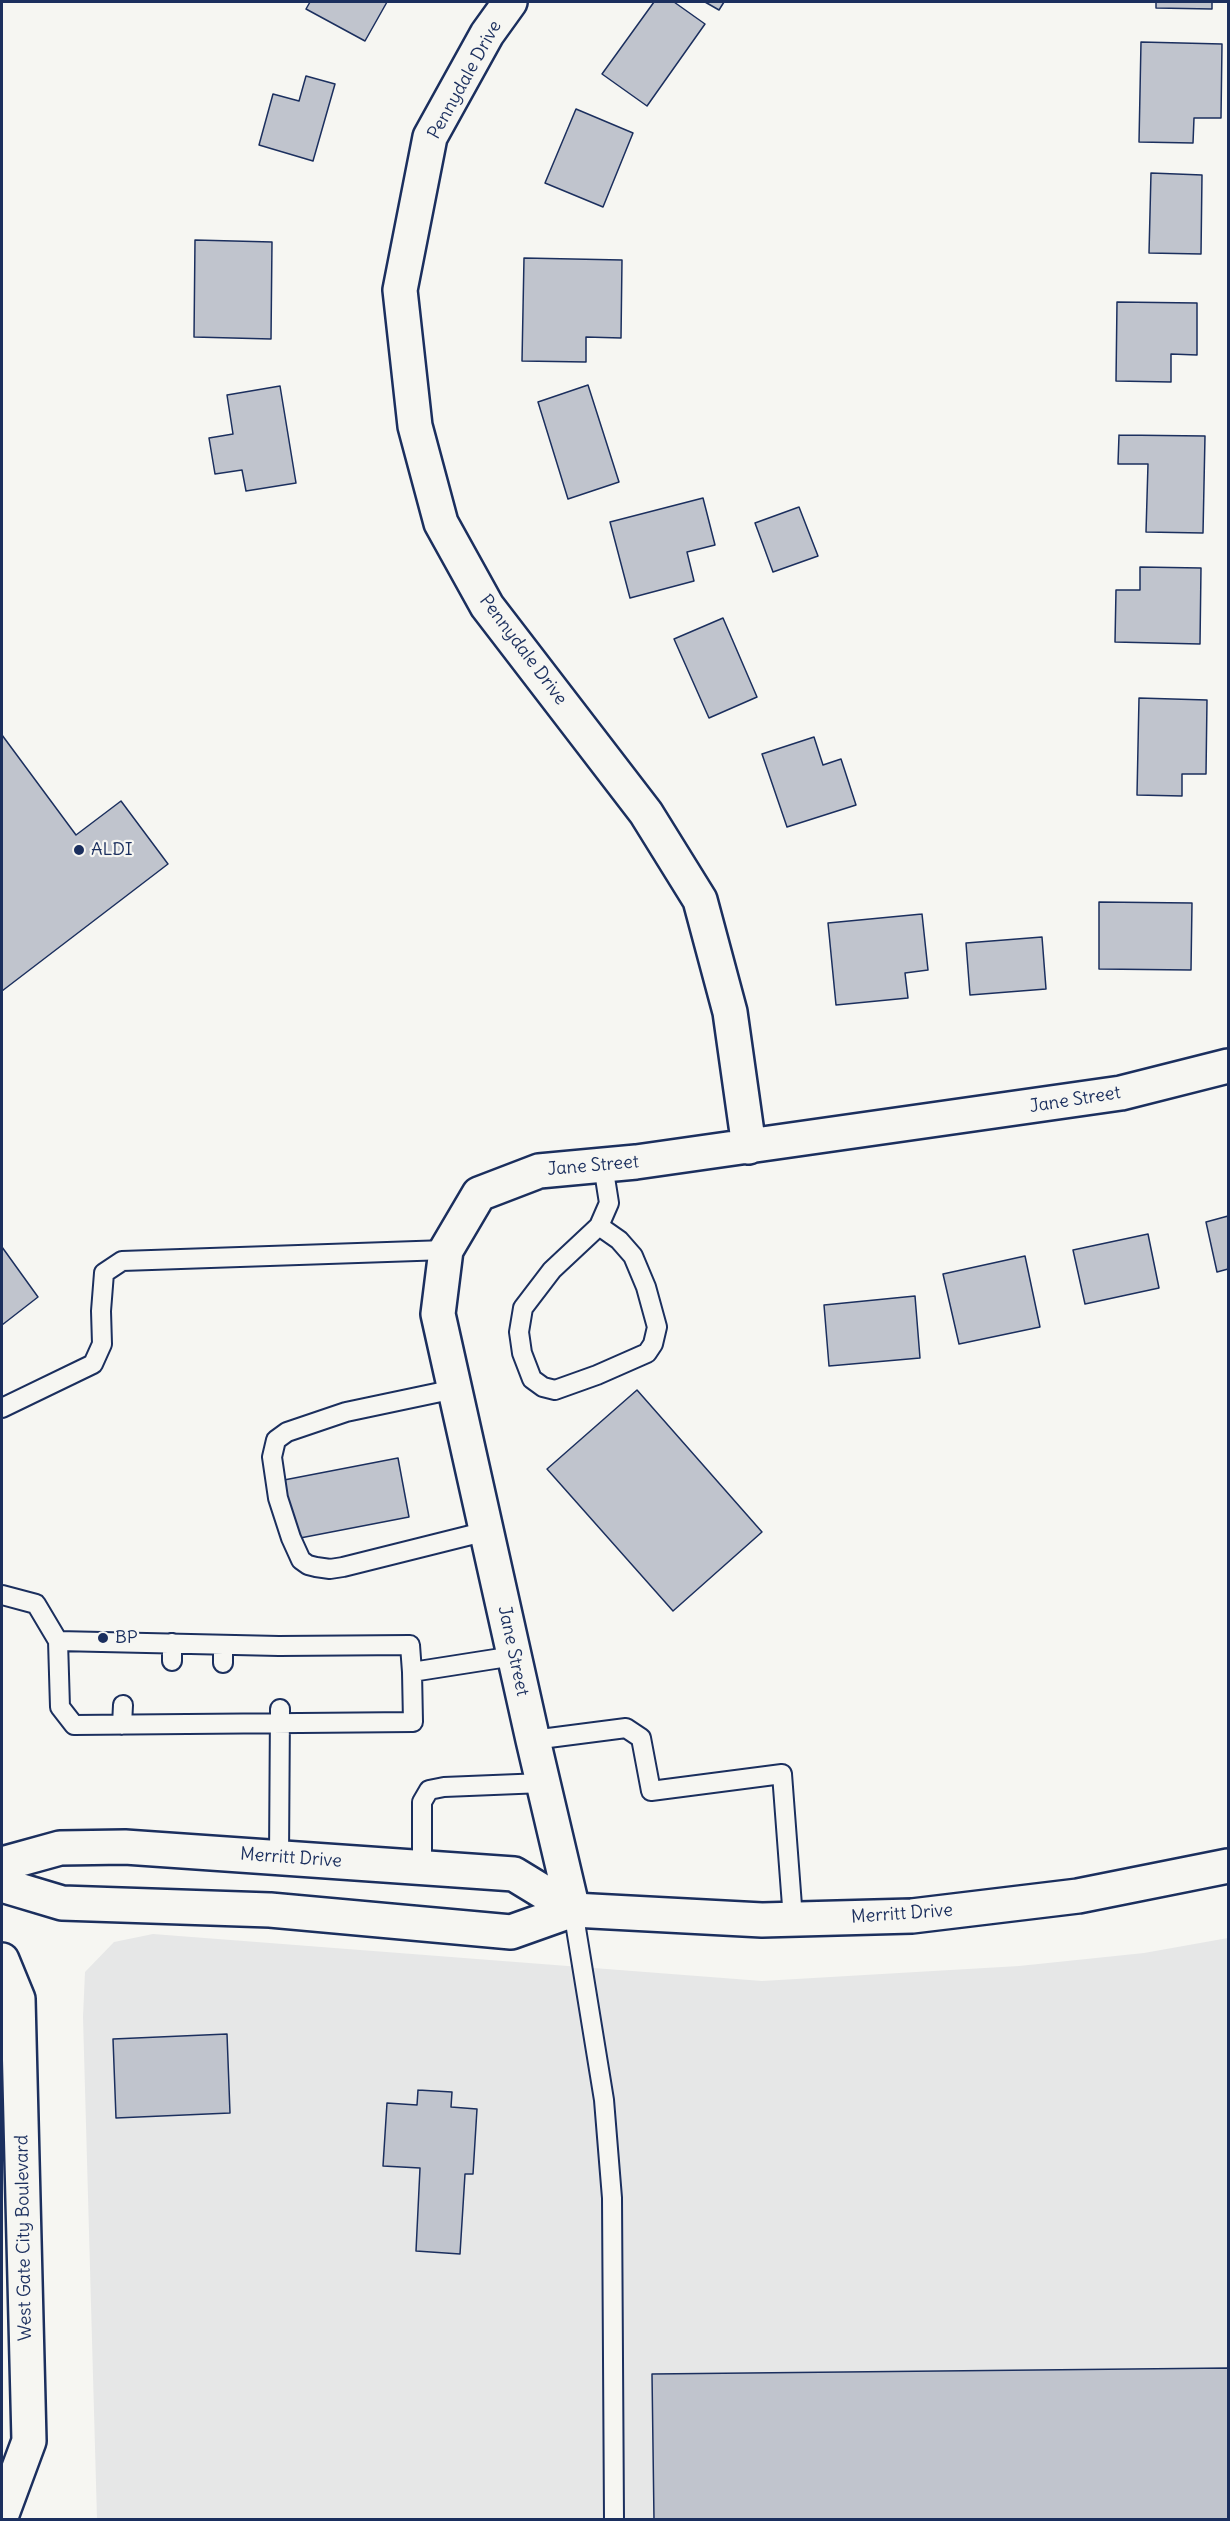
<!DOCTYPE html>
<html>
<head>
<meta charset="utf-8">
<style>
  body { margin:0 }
  #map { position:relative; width:1230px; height:2521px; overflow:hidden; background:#f6f6f2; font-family:Delius,sans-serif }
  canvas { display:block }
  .frame { position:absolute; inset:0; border:3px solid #1b2f5e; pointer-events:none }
</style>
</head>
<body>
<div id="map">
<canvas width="1230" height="2521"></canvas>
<div class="frame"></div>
</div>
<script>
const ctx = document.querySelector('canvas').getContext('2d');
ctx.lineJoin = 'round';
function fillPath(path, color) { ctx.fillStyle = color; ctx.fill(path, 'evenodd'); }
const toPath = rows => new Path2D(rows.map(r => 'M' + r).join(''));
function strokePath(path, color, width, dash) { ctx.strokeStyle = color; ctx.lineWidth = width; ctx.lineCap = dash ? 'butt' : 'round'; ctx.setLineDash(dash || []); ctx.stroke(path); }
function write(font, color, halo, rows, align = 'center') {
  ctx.font = font + ' Delius,sans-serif'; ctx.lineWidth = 4.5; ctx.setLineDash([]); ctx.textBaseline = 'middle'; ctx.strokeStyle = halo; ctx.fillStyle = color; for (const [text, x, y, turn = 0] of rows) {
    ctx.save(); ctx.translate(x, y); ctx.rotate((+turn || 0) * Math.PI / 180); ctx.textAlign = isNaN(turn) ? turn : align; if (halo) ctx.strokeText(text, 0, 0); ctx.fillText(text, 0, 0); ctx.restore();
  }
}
fillPath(toPath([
  [153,1934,762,1981,1019,1966,1144,1953,1228,1938,1228,2519,97,2519,83,2017,85,1972,114,1942]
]), '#e6e7e7');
const building = toPath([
  [310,2,387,2,365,41,306,9,310,2],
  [654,2,674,2,705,24,647,106,602,74,654,2],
  [705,2,724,2,719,10,705,2],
  [1156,2,1212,2,1212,9,1156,8,1156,2],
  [1141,42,1222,44,1221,118,1194,118,1193,143,1139,142,1141,42],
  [306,76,335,84,313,161,259,145,273,94,299,101,306,76],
  [576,109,633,133,603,207,545,183,576,109],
  [1151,173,1202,175,1201,254,1149,253,1151,173],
  [195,240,272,242,271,339,194,337,195,240],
  [524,258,622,260,621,338,586,337,586,362,522,361,524,258],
  [1117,302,1197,303,1197,355,1171,354,1171,382,1116,381,1117,302],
  [588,385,619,482,568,499,538,402,588,385],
  [280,386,296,483,246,491,242,470,215,474,209,438,233,434,227,395,280,386],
  [1119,435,1205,436,1203,533,1146,532,1148,464,1118,464,1119,435],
  [703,498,715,545,687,552,694,581,630,598,610,522,703,498],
  [799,507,818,556,773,572,755,523,799,507],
  [1140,567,1201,568,1200,644,1115,642,1116,590,1140,590,1140,567],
  [723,618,757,697,709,718,674,639,723,618],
  [1139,698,1207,700,1206,774,1182,774,1182,796,1137,795,1139,698],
  [2,735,76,835,121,801,168,864,2,991,2,735],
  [814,737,823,765,841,759,856,805,787,827,762,754,814,737],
  [1099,902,1192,903,1191,970,1099,969,1099,902],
  [922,914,928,970,905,973,908,998,836,1005,828,923,922,914],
  [1042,937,1046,989,970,995,966,943,1042,937],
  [1228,1216,1228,1269,1217,1272,1206,1222,1228,1216],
  [1148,1234,1159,1288,1085,1304,1073,1250,1148,1234],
  [2,1247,38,1297,2,1325,2,1247],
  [1025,1256,1040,1327,959,1344,943,1274,1025,1256],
  [915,1296,920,1358,829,1366,824,1305,915,1296],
  [637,1390,762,1532,673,1611,547,1469,637,1390],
  [398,1458,409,1517,295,1539,284,1480,398,1458],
  [227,2034,230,2113,116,2118,113,2039,227,2034],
  [418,2090,452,2092,451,2107,477,2109,473,2174,465,2174,460,2254,416,2251,420,2168,383,2166,387,2103,417,2105,418,2090],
  [1228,2368,1228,2520,654,2520,652,2374,1228,2368]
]);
fillPath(building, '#c0c4cd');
strokePath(building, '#1b2f5e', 1.5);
const lane = toPath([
  [599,1226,619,1240,633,1256,646,1287,657,1327,653,1344,647,1353,597,1375,555,1390,543,1387,532,1379,522,1353,519,1332,523,1308,552,1270,599,1226,609,1203,603,1165],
  [455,1389,346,1412,287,1432,276,1440,272,1457,278,1498,291,1538,301,1560,308,1565,316,1567,330,1569,343,1567,487,1531],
  [2,1408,93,1364,102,1344,101,1311,104,1273,122,1261,446,1250],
  [2,1595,36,1604,58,1641],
  [223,1645,223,1663],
  [172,1661,172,1643],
  [412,1672,413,1722,74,1725,60,1707,58,1641,279,1646,410,1645,412,1672,514,1656],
  [122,1725,123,1705],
  [533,1740,626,1728,641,1738,651,1791,782,1774,793,1919],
  [279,1857,280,1709],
  [422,1868,422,1802,429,1790,444,1787,543,1783],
  [573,1910,604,2100,612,2198,614,2520]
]);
const street = toPath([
  [510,2,487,34,430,137,400,290,415,426,441,523,487,606,646,813,700,900,730,1012,749,1147],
  [573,1910,533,1740,438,1314,446,1250,479,1194,539,1171,636,1162,1121,1093,1228,1066]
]);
const secondary = toPath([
  [2,1864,60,1848,125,1847,514,1874,573,1910],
  [2,1885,62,1903,270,1910,511,1932,573,1910,762,1920,912,1916,1078,1896,1228,1866]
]);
const primary = toPath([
  [2,1960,18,1999,29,2441,2,2514]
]);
strokePath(lane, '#1b2f5e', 22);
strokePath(street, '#1b2f5e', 38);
strokePath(secondary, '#1b2f5e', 38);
strokePath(primary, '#1b2f5e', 38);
strokePath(lane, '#f6f6f2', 18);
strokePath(street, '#f6f6f2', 33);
strokePath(secondary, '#f6f6f2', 33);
strokePath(primary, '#f6f6f2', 33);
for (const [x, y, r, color] of [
  [79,850,6,"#1b2f5e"],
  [103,1638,6,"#1b2f5e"]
]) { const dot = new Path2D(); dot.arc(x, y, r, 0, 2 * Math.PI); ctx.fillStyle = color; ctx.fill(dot); strokePath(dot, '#f6f6f2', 2); }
write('18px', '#1b2f5e', '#f6f6f2', [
  ["Pennydale Drive",465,80,-61],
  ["Pennydale Drive",523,650,53],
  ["Jane Street",1075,1100,-9],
  ["Jane Street",593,1166,-5],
  ["Jane Street",513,1651,78],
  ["Merritt Drive",291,1858,4],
  ["Merritt Drive",902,1914,-4],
  ["West Gate City Boulevard",24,2238,-91]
]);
write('18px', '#1b2f5e', '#f6f6f2', [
  ["ALDI",91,850],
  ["BP",115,1638]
], 'left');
</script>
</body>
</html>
